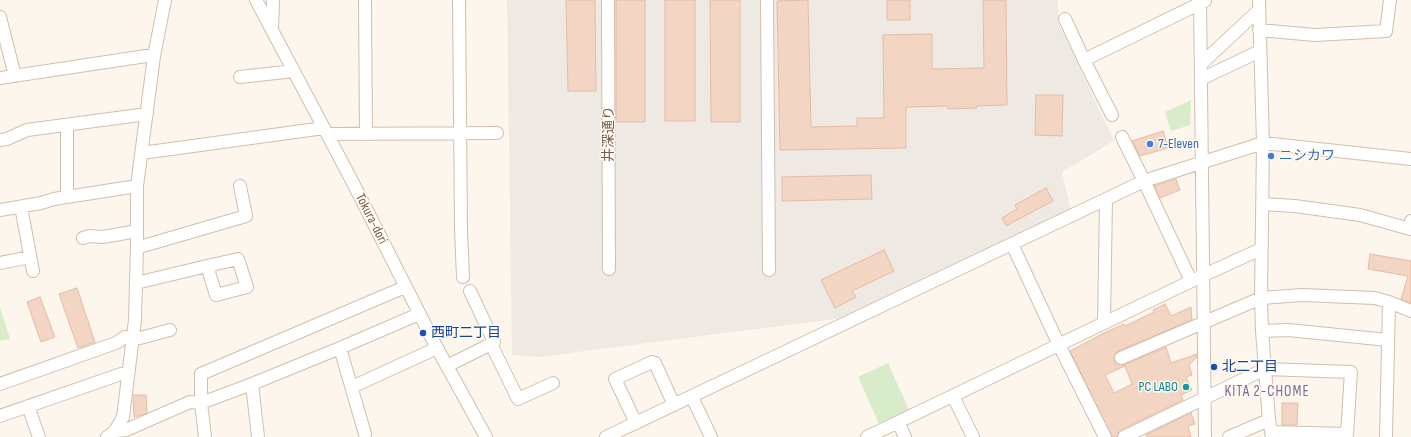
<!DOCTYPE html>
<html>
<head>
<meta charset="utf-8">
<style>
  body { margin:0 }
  canvas { display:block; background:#fdf6ec }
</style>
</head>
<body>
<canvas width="1411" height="437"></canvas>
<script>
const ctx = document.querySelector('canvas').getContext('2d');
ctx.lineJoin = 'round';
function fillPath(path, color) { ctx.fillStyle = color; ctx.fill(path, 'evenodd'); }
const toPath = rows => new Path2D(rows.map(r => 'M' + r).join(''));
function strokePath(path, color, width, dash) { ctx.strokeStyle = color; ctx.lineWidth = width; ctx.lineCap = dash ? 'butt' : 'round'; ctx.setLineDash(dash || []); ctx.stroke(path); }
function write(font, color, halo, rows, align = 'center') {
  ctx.font = font + ' "Sofia Sans Condensed","Noto Sans JP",sans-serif'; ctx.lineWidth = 3; ctx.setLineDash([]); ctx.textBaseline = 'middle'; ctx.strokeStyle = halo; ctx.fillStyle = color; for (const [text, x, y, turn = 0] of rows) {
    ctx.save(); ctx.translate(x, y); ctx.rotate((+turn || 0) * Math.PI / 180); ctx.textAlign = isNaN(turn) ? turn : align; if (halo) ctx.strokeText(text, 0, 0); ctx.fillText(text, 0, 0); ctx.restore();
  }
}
fillPath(toPath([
  [507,0,1058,0,1058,22,1114,141,1062,172,1071,211,843,318,538,357,512,355]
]), '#efe9e4');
fillPath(toPath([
  [1191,100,1190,125,1171,131,1165,112],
  [0,307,10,339,0,341],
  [888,363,910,412,880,426,858,377]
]), '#d8ecc9');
const building = toPath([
  [566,0,595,0,596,91,568,91,566,0],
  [616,0,645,0,645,122,616,122,616,0],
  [665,0,695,0,695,121,665,121,665,0],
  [710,0,740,0,740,122,711,122,710,0],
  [808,0,811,127,857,126,857,118,884,118,883,35,932,34,932,69,984,68,983,0,1006,0,1007,105,976,106,977,108,948,109,948,106,906,107,906,148,780,150,777,1,808,0],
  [887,0,910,0,910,20,887,20,887,0],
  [1036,95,1063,95,1062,136,1035,135,1036,95],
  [1163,131,1168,148,1140,156,1132,141,1163,131],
  [871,175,872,199,782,201,782,177,871,175],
  [1176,179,1180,190,1160,198,1154,186,1176,179],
  [1046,188,1053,201,1006,226,1002,218,1017,209,1015,205,1046,188],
  [884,250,894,271,852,291,856,297,835,308,821,280,884,250],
  [1370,254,1411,261,1411,303,1401,299,1408,276,1368,269,1370,254],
  [77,288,95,342,78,348,59,294,77,288],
  [40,297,55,337,41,342,27,302,40,297],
  [1165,304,1171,316,1191,307,1192,320,1118,351,1115,354,1114,361,1117,364,1124,365,1166,347,1171,363,1197,354,1197,357,1189,365,1192,375,1186,377,1192,390,1181,395,1183,400,1121,430,1118,433,1117,437,1112,437,1070,351,1104,333,1124,324,1125,326,1154,312,1153,310,1165,304],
  [1125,366,1132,384,1114,393,1105,375,1125,366],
  [133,395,146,395,147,413,138,416,134,417,133,395],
  [1282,403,1298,403,1297,425,1282,425,1282,403],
  [1191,413,1195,424,1188,426,1191,437,1147,437,1146,435,1191,413]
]);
fillPath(building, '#f3d5c3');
strokePath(building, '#e6bba3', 1);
const minor = toPath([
  [256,0,352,181,437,348,486,437],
  [365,0,366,134],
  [459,0,461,229,463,277],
  [608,0,609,269],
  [767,0,769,270],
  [1200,0,1205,437],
  [1259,0,1263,143,1261,298,1262,331,1269,420,1272,437],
  [0,17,15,76],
  [1065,19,1084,60,1112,115],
  [272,29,273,0],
  [1259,30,1315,35,1386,31,1390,0],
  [1084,60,1205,1],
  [1201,64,1259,10],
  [240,77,294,71],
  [0,78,146,56,154,56],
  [1201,79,1260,51],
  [67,126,67,197],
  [328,134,497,133],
  [1122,137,1144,181,1191,281],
  [0,140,7,139,27,130,147,114],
  [142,153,324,128],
  [1262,204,1295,206,1360,215,1410,229,1411,221],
  [21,207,33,271],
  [0,210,41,203,54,199,137,186],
  [83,238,89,236,103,237,137,231],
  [1012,244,1059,345,1105,437],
  [137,246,143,246,246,216,240,186],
  [0,263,30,257],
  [136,283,207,266,238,259,247,287,216,295,207,266],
  [470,291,494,342,491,344],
  [1104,323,1106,199],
  [1262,331,1288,330,1388,340],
  [340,348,365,434],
  [1121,358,1261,298,1302,295,1375,298,1389,302,1411,311],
  [447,366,491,344,518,399,553,383],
  [0,384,116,343,125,337,140,338,170,330],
  [252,384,258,437],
  [352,387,437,348],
  [953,396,973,437],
  [692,397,711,437],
  [28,406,39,437],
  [0,416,121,374,128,375],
  [898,422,905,437],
  [636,423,615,379,652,362,655,363,674,405],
  [115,431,126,430,190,402,201,403,252,384,340,348,419,314],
  [107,437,115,431,123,417,135,320,137,246,137,186,154,56,165,0],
  [205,437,201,403,201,374,405,287],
  [606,437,1144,181,1263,143,1411,159],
  [867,437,1204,275,1261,249],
  [1124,437,1265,369,1351,372,1347,434,1271,432],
  [1229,437,1269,420],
  [1386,437,1389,302]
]);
strokePath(minor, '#d1beb0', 14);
strokePath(minor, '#fff', 12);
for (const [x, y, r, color] of [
  [1150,144,4,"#3f7fe0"],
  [1271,156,4,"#3f7fe0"],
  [423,333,4,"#1a4fb4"],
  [1214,367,4,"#1a4fb4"],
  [1186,387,4,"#0f9aa8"]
]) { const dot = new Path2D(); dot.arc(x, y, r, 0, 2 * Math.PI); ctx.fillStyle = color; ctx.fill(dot); strokePath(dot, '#fffaf3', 1.5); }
write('14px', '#7a5c4d', '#fffaf3', [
  ["井深通り",609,134,-90],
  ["Tokura-dori",371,219,63]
]);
write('14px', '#366cbe', '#fffaf3', [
  ["7-Eleven",1158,144],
  ["ニシカワ",1279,156]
], 'left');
write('14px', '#164399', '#fffaf3', [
  ["西町二丁目",431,333],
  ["北二丁目",1222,367]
], 'left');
write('14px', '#0d838f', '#fffaf3', [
  ["PC LABO",1178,387]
], 'right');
ctx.letterSpacing = '1px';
write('15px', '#846695', '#fffaf3', [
  ["KITA 2-CHOME",1267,392]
]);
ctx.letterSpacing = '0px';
</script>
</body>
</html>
